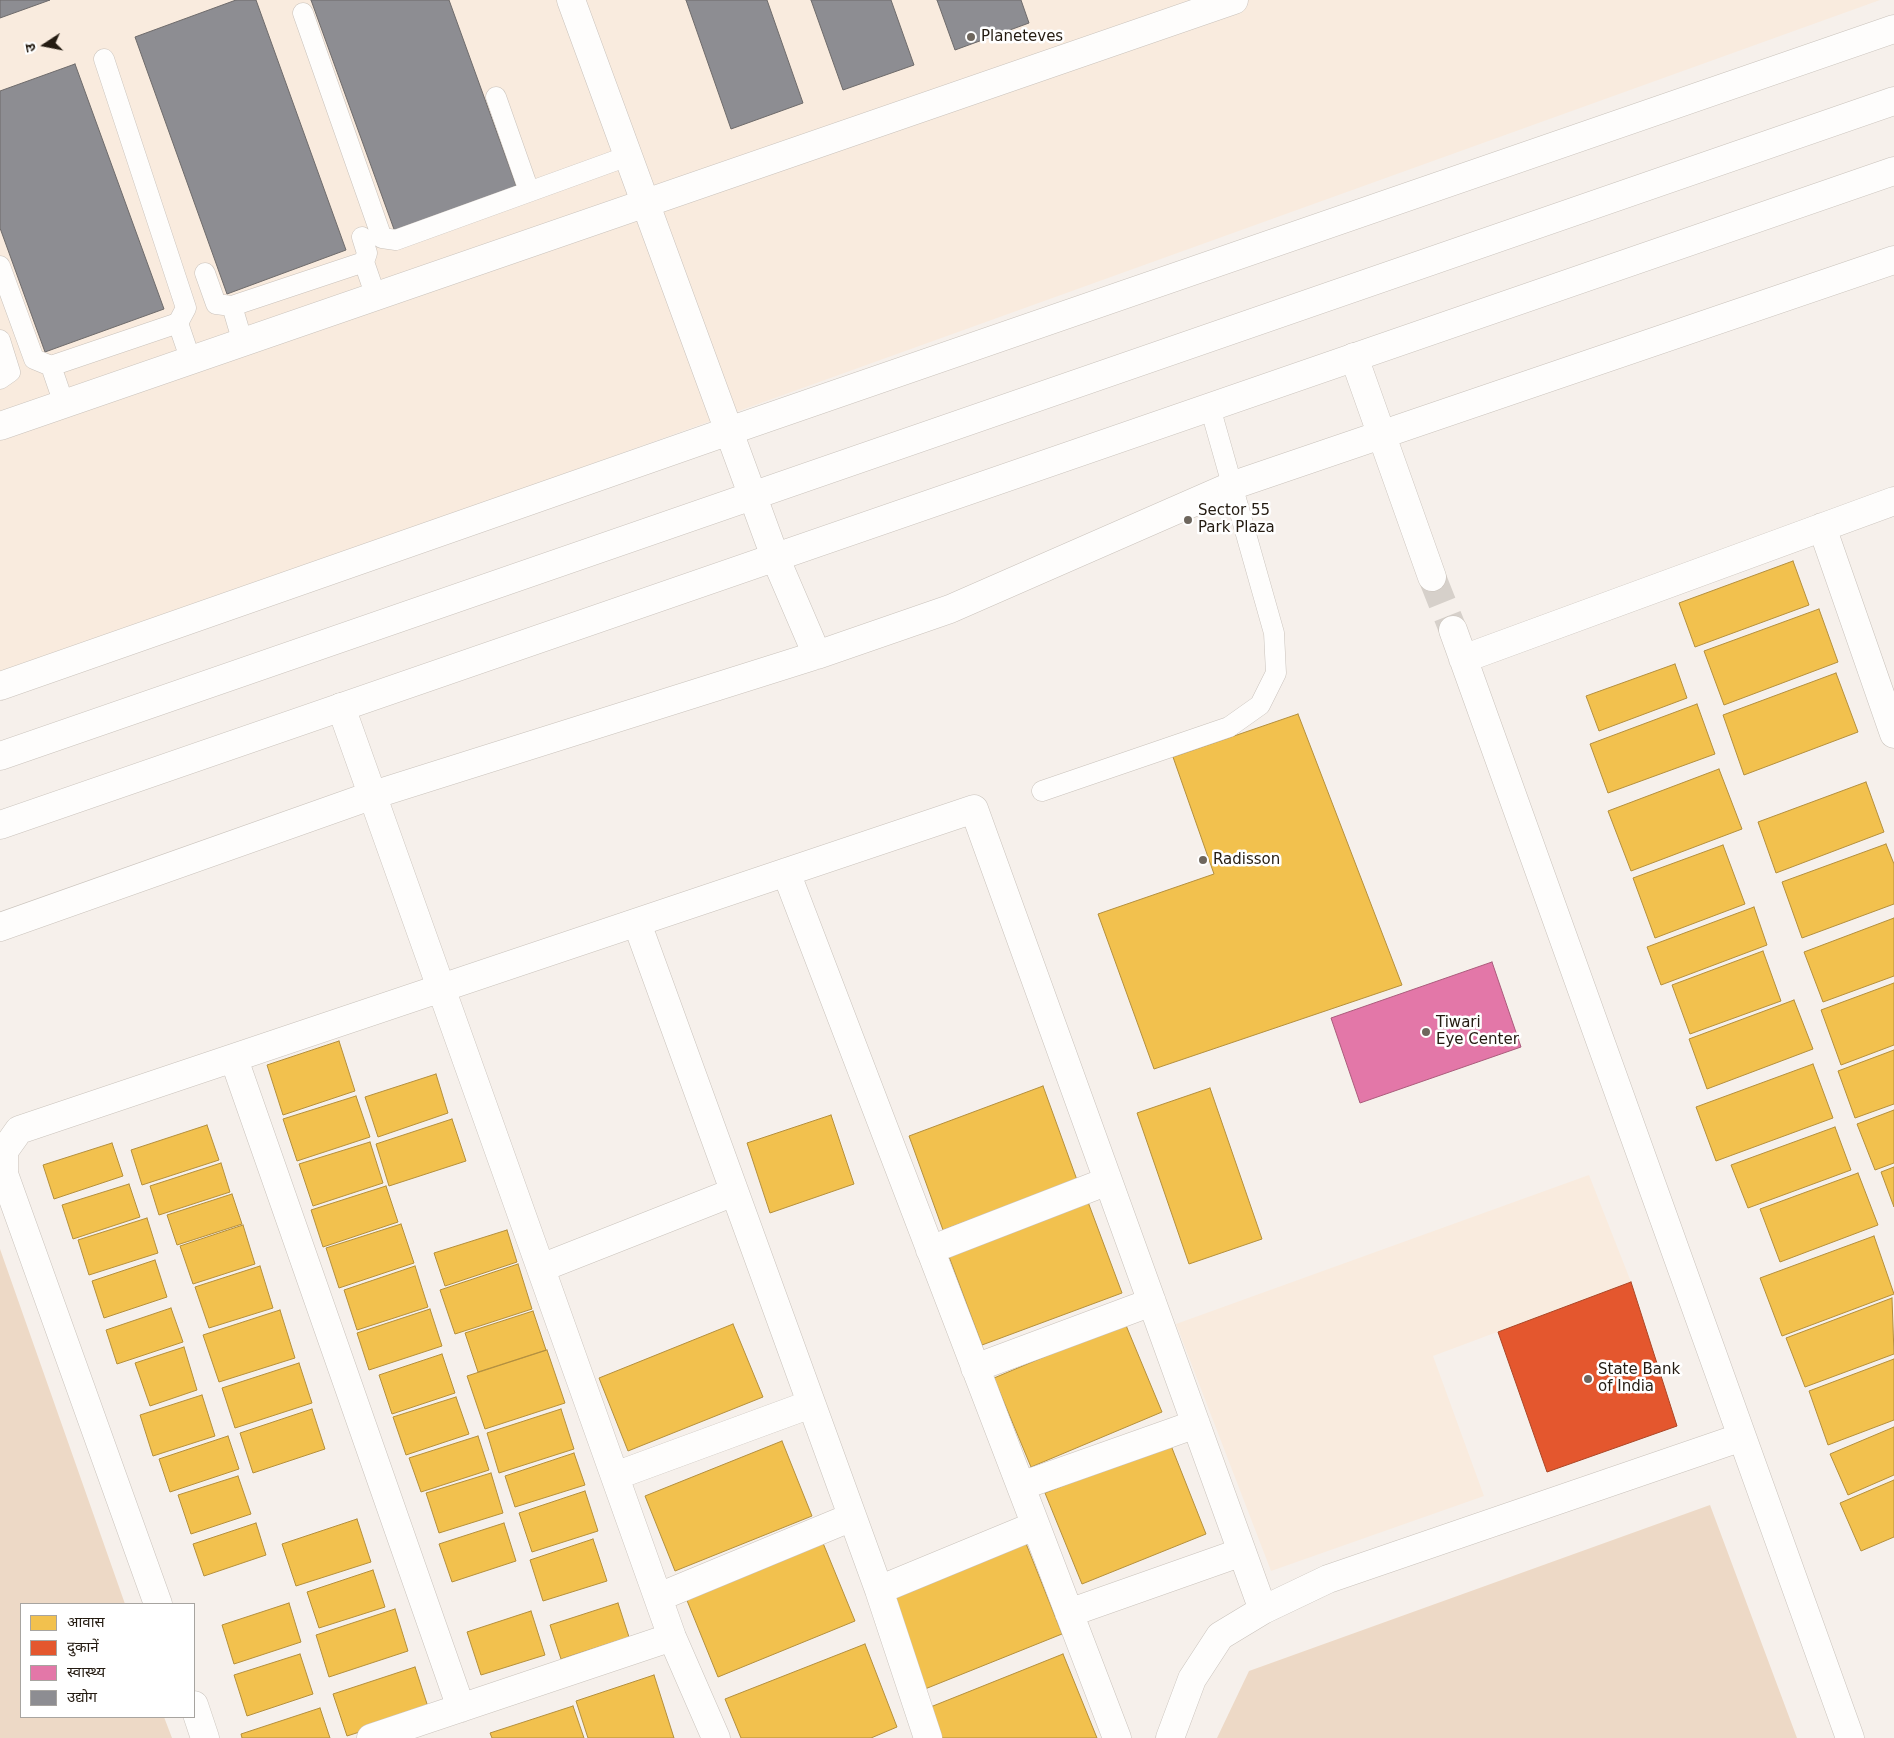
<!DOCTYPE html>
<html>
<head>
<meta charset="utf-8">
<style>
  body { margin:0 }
  #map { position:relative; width:1894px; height:1738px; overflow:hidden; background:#f6f0eb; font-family:"DejaVu Sans","Noto Sans Devanagari",sans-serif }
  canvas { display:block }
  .legend { position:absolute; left:20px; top:1603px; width:175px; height:115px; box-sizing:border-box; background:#fff; border:1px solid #a7a4a0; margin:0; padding:6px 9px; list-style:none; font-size:15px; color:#241b11 }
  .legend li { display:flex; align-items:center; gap:10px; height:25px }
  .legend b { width:25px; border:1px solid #a7a4a0 }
  .north { position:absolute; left:20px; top:20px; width:50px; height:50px; -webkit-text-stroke:4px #fff; paint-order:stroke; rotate:259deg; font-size:14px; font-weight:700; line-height:20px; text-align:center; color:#241b11 }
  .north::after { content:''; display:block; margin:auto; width:18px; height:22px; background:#241b11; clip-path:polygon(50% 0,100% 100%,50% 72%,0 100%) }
</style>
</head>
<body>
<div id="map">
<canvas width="1894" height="1738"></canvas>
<ul class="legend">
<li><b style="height:14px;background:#f2c14e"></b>आवास</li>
<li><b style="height:14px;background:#e4572e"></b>दुकानें</li>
<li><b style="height:14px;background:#e377a8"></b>स्वास्थ्य</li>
<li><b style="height:14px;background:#8d8d92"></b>उद्योग</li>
</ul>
<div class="north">उ</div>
</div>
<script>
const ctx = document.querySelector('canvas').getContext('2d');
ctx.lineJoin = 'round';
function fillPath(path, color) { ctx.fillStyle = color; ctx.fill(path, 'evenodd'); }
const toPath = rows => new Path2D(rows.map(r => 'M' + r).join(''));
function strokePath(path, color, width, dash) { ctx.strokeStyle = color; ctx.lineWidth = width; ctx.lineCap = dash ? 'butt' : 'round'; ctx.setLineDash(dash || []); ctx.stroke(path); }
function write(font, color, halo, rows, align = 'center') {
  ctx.font = font + ' "DejaVu Sans",sans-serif'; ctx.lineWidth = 5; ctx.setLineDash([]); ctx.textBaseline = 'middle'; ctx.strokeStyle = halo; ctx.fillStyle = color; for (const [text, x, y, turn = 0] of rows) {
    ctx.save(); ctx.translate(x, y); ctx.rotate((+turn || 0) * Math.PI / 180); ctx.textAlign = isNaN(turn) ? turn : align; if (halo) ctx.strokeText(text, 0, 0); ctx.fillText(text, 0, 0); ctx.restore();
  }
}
fillPath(toPath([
  [0,0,1880,0,0,677],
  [1589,1175,1631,1282,1433,1356,1484,1496,1271,1571,1176,1324]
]), '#f9ebde');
fillPath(toPath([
  [0,1249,125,1604,21,1604,21,1717,164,1717,172,1738,0,1738],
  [1710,1505,1797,1738,1217,1738,1249,1671]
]), '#edd9c6');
const homes = toPath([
  [1793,561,1809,605,1695,647,1679,603,1793,561],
  [1819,609,1838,662,1724,705,1704,651,1819,609],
  [1675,664,1687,698,1599,731,1586,696,1675,664],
  [1836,673,1858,732,1744,775,1723,715,1836,673],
  [1697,704,1715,754,1608,793,1590,744,1697,704],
  [1298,714,1402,985,1154,1069,1098,914,1214,874,1173,757,1298,714],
  [1719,769,1742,829,1631,871,1608,811,1719,769],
  [1866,782,1884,832,1776,873,1758,822,1866,782],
  [1886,844,1894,864,1894,904,1802,938,1782,882,1886,844],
  [1723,845,1745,904,1655,938,1633,878,1723,845],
  [1754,907,1767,945,1661,985,1647,947,1754,907],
  [1894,918,1894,976,1823,1002,1804,952,1894,918],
  [1763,951,1781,1001,1690,1034,1672,985,1763,951],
  [1894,983,1894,1045,1841,1065,1821,1010,1894,983],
  [1794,1000,1813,1049,1707,1089,1689,1039,1794,1000],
  [339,1041,355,1091,283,1115,267,1065,339,1041],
  [1894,1050,1894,1104,1855,1118,1838,1071,1894,1050],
  [1813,1064,1833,1118,1716,1161,1696,1107,1813,1064],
  [436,1074,448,1113,378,1137,365,1097,436,1074],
  [1043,1086,1077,1180,943,1230,909,1136,1043,1086],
  [1210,1088,1262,1239,1189,1264,1137,1113,1210,1088],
  [356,1096,370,1137,297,1161,283,1119,356,1096],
  [1894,1110,1894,1163,1875,1170,1857,1124,1894,1110],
  [831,1115,854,1184,770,1213,747,1143,831,1115],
  [452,1119,466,1161,389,1186,376,1144,452,1119],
  [207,1125,219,1160,142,1185,131,1150,207,1125],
  [1835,1127,1851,1170,1748,1208,1731,1165,1835,1127],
  [370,1142,383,1183,313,1206,299,1164,370,1142],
  [112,1143,123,1176,54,1199,43,1165,112,1143],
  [221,1163,230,1192,159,1215,150,1186,221,1163],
  [1894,1167,1894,1207,1881,1172,1894,1167],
  [1858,1173,1878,1225,1780,1262,1760,1209,1858,1173],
  [129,1184,140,1217,73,1239,62,1205,129,1184],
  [386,1186,398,1222,323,1247,311,1210,386,1186],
  [232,1194,242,1224,177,1245,167,1215,232,1194],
  [1088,1202,1122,1293,982,1345,948,1254,1088,1202],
  [147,1218,158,1253,89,1275,78,1240,147,1218],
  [401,1224,414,1263,339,1288,326,1248,401,1224],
  [243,1225,255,1264,193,1284,180,1246,243,1225],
  [507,1230,517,1262,445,1286,434,1253,507,1230],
  [1874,1236,1894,1294,1782,1336,1760,1278,1874,1236],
  [155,1260,167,1297,104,1318,92,1281,155,1260],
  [518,1264,532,1309,455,1334,440,1290,518,1264],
  [260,1266,273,1308,209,1328,195,1287,260,1266],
  [415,1266,428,1307,357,1330,344,1290,415,1266],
  [1892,1298,1894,1354,1805,1387,1786,1338,1892,1298],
  [171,1308,183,1342,117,1364,106,1330,171,1308],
  [430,1309,442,1346,369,1370,357,1333,430,1309],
  [280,1310,295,1358,219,1382,203,1335,280,1310],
  [533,1311,546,1350,478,1372,465,1333,533,1311],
  [1125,1323,1162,1412,1031,1467,994,1378,1125,1323],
  [733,1324,763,1397,628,1451,599,1378,733,1324],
  [184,1347,197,1390,150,1406,135,1363,184,1347],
  [547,1350,565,1403,485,1429,467,1376,547,1350],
  [442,1354,455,1393,392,1414,379,1375,442,1354],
  [1894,1359,1894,1420,1828,1445,1809,1391,1894,1359],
  [299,1363,312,1403,235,1428,222,1388,299,1363],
  [202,1395,215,1436,153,1456,140,1415,202,1395],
  [456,1397,469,1434,406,1455,393,1417,456,1397],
  [312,1409,325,1449,253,1473,240,1433,312,1409],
  [561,1409,574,1449,499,1473,487,1433,561,1409],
  [1894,1427,1894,1475,1848,1495,1830,1454,1894,1427],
  [228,1436,239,1469,170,1492,159,1459,228,1436],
  [478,1436,489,1470,421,1492,409,1458,478,1436],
  [782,1441,812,1516,675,1571,645,1496,782,1441],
  [1170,1443,1206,1534,1082,1584,1045,1493,1170,1443],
  [574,1453,585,1485,515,1507,505,1476,574,1453],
  [491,1473,503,1513,439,1533,426,1493,491,1473],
  [238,1476,251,1514,191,1534,178,1495,238,1476],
  [1894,1480,1894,1537,1861,1551,1840,1503,1894,1480],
  [585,1491,598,1531,532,1552,519,1513,585,1491],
  [357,1519,371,1562,296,1586,282,1544,357,1519],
  [256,1523,266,1555,204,1576,193,1544,256,1523],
  [504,1523,516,1561,452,1582,439,1544,504,1523],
  [593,1539,607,1581,543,1601,530,1560,593,1539],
  [1025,1541,1062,1634,925,1689,887,1596,1025,1541],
  [823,1543,855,1621,718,1677,686,1598,823,1543],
  [373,1570,385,1607,319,1628,307,1592,373,1570],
  [289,1603,301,1642,234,1664,222,1625,289,1603],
  [618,1603,629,1637,561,1659,550,1625,618,1603],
  [395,1609,408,1651,329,1677,316,1635,395,1609],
  [531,1611,545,1655,481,1675,467,1632,531,1611],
  [865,1644,897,1727,871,1738,741,1738,725,1699,865,1644],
  [300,1654,313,1694,247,1716,234,1675,300,1654],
  [1063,1654,1097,1738,940,1738,928,1708,1063,1654],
  [415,1667,429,1710,347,1736,333,1694,415,1667],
  [654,1675,674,1738,588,1738,576,1701,654,1675],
  [573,1706,584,1738,492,1738,490,1733,573,1706],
  [320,1708,330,1738,242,1738,241,1734,320,1708]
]);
fillPath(homes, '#f2c14e');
strokePath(homes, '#b48f3c', 1);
const shops = toPath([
  [1631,1282,1677,1426,1547,1472,1498,1332,1631,1282]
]);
fillPath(shops, '#e4572e');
strokePath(shops, '#aa4525', 1);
const health = toPath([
  [1492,962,1521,1047,1360,1103,1331,1018,1492,962]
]);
fillPath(health, '#e377a8');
strokePath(health, '#aa5b7b', 1);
const industry = toPath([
  [0,0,50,0,0,18,0,0],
  [236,0,256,0,346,250,227,294,135,37,236,0],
  [311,0,449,0,517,188,395,232,311,0],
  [686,0,767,0,803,103,731,129,686,0],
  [811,0,891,0,914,65,843,90,811,0],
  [937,0,1021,0,1029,23,955,50,937,0],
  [75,64,164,309,45,352,0,228,0,91,75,64]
]);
fillPath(industry, '#8d8d92');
strokePath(industry, '#6e6b6b', 1);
strokePath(toPath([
  [1432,577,1453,630]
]), '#d6d0ca', 28, [28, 14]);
const lane = toPath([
  [303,13,382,238,396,240,628,156],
  [496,97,529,191],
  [364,262,376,297],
  [0,266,34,359,51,366,178,323,186,308,104,59],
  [205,273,216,304,232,306,364,262,367,253,362,237],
  [232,306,243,343],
  [178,323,191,361],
  [0,340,10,372,0,379],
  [51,366,64,404],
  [1042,791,1229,727,1260,705,1276,673,1274,633,1210,407]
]);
const street = toPath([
  [1354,357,1432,577],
  [0,426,1234,0],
  [1822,527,1894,734],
  [1453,630,1850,1738],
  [1463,659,1894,501],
  [341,707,672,1637,716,1738],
  [786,872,1117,1738],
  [637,923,879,1590,928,1738],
  [234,1059,461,1708],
  [930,1250,1108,1181],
  [541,1268,734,1192],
  [975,1368,1152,1302],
  [615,1476,811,1404],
  [1021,1486,1196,1424],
  [879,1590,1034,1526],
  [659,1597,852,1517],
  [158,1604,4,1174,4,1151,19,1130,974,809,1263,1610],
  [1069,1613,1242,1552],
  [194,1705,205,1738],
  [371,1738,672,1637],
  [1170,1738,1192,1679,1220,1636,1263,1610,1328,1579,1742,1437]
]);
const secondary = toPath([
  [571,0,775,557,817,655],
  [0,686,729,431,1894,29],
  [0,756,1894,101],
  [0,825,1894,171],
  [0,927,373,795,817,655,950,609,1231,486,1894,260]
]);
strokePath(lane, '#c9c2bb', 21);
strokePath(street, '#c9c2bb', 29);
strokePath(secondary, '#c9c2bb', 29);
strokePath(lane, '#fefdfc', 20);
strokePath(street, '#fefdfc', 28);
strokePath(secondary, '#fefdfc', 28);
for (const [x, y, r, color] of [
  [971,37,5,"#6e665d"],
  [1188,520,5,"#6e665d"],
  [1203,860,5,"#6e665d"],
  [1426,1032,5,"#6e665d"],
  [1588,1379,5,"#6e665d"]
]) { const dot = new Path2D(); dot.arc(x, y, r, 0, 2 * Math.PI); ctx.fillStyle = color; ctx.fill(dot); strokePath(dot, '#fff', 2); }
write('15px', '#241b11', '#fff', [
  ["Planeteves",981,37],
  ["Sector 55",1198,511],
  ["Park Plaza",1198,528],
  ["Radisson",1213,860],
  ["Tiwari",1436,1023],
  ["Eye Center",1436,1040],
  ["State Bank",1598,1370],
  ["of India",1598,1387]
], 'left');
</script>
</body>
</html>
